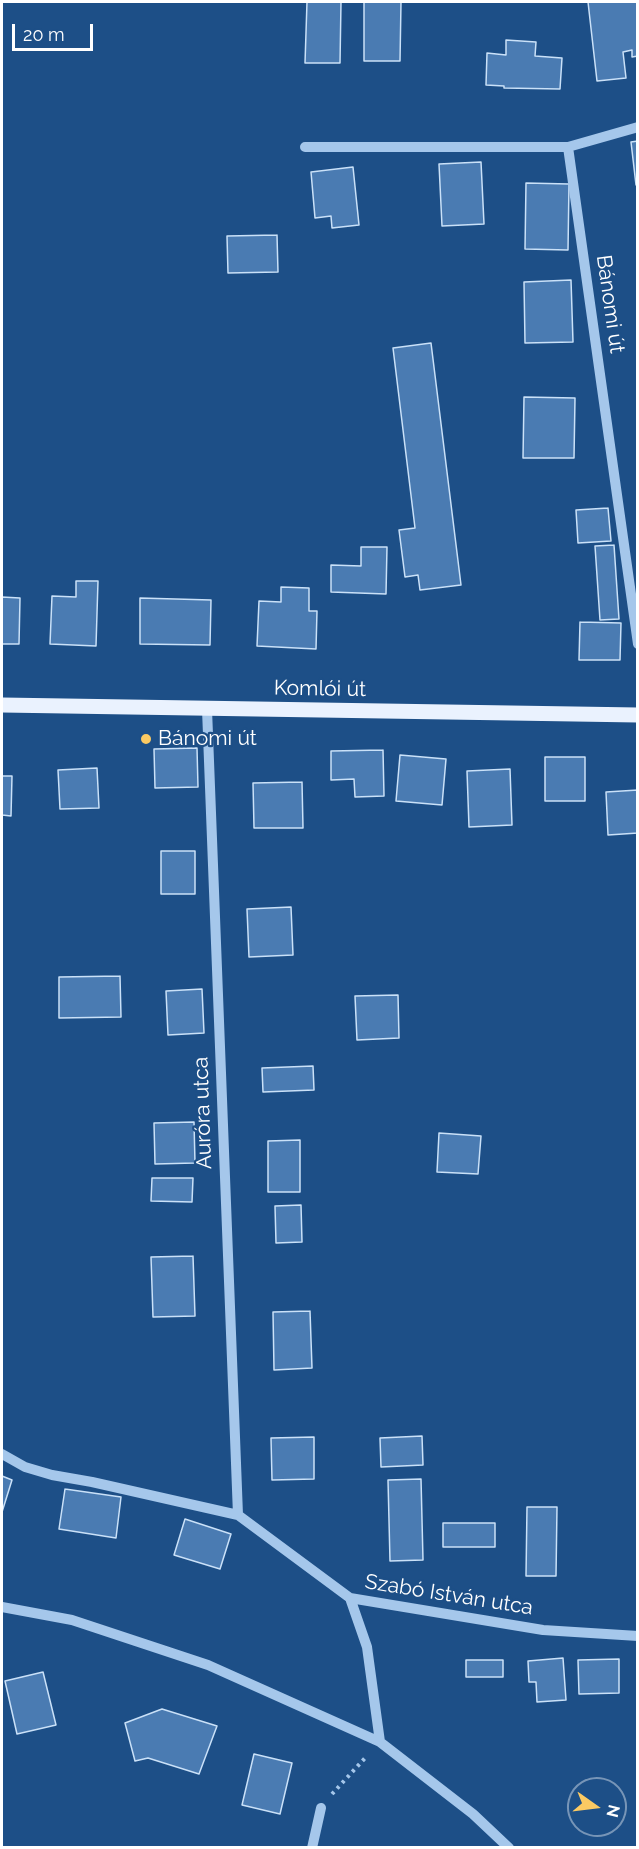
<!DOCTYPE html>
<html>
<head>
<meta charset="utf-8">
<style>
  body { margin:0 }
  #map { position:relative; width:639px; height:1849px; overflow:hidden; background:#1d4f87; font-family:Raleway,sans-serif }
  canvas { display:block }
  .frame { position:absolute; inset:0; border:3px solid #fff; pointer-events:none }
  .north { position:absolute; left:567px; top:1777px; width:60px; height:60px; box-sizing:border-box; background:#1d4f87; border:2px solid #7795b7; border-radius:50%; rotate:104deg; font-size:16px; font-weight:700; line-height:24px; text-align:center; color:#fff }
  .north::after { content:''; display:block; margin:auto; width:21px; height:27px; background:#fbca63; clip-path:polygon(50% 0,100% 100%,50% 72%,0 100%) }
  .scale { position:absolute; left:12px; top:24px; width:81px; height:27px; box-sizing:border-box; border:3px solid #fff; border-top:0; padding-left:8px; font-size:18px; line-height:21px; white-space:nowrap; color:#fff; -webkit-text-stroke:4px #1d4f87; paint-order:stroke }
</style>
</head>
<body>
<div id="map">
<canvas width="639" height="1849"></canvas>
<div class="frame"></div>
<div class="north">N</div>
<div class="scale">20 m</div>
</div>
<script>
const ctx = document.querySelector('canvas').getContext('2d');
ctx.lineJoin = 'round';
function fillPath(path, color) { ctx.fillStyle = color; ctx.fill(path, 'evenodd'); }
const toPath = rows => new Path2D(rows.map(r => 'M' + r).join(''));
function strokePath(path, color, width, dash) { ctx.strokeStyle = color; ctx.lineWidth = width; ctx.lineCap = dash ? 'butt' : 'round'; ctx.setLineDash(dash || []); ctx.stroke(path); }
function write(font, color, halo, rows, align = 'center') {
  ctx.font = font + ' Raleway,sans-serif'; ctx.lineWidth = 4.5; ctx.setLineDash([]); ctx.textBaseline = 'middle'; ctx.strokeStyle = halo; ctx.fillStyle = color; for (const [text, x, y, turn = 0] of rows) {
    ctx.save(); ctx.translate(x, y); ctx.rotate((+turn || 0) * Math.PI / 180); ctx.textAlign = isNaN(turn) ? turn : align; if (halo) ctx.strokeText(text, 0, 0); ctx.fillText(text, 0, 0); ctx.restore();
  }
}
const building = toPath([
  [307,2,341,2,340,63,305,63,307,2],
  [364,2,401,2,400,61,364,61,364,2],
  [588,2,638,2,638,56,632,57,632,50,623,52,626,78,597,81,588,2],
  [506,40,536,42,535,56,562,58,560,89,504,88,504,86,486,85,487,53,506,55,506,40],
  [638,141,638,184,636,185,631,142,638,141],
  [481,162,484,224,442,226,439,164,481,162],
  [353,167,359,225,332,228,331,216,315,218,311,172,353,167],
  [526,183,569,184,568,250,525,249,526,183],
  [277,235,278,272,228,273,227,236,277,235],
  [571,280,573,342,525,343,524,282,571,280],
  [431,343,461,585,420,590,418,575,405,577,399,530,415,528,393,348,431,343],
  [524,397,575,398,574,458,523,458,524,397],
  [608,508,611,541,578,543,576,510,608,508],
  [614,545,619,619,600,620,595,546,614,545],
  [361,547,387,547,386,594,331,592,331,565,361,566,361,547],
  [76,581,98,581,96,646,50,644,52,596,76,597,76,581],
  [281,587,309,588,309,611,317,611,316,649,257,646,259,601,281,602,281,587],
  [2,597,20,598,19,644,2,644,2,597],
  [140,598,211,600,210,645,140,644,140,598],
  [580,622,621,623,620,660,579,660,580,622],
  [197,748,198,787,155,788,154,749,197,748],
  [383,750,384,796,355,797,354,779,331,780,331,751,383,750],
  [400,755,446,759,442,805,396,801,400,755],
  [545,757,585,757,585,801,545,801,545,757],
  [97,768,99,808,60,809,58,770,97,768],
  [510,769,512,825,469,827,467,771,510,769],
  [2,776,12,776,11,816,2,815,2,776],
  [302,782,303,828,254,828,253,783,302,782],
  [638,790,638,833,608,835,606,792,638,790],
  [161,851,195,851,195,894,161,894,161,851],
  [291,907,293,955,249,957,247,909,291,907],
  [120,976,121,1017,59,1018,59,977,120,976],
  [202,989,204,1033,168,1035,166,991,202,989],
  [398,995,399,1038,357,1040,355,996,398,995],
  [313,1066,314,1090,263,1092,262,1068,313,1066],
  [194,1122,195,1163,155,1164,154,1123,194,1122],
  [439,1133,481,1136,478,1174,437,1172,439,1133],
  [300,1140,300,1192,268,1192,268,1141,300,1140],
  [152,1178,193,1178,192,1202,151,1201,152,1178],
  [301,1205,302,1242,276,1243,275,1206,301,1205],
  [193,1256,195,1316,153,1317,151,1257,193,1256],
  [310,1311,312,1368,274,1370,273,1312,310,1311],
  [422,1436,423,1465,381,1467,380,1438,422,1436],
  [314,1437,314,1479,272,1480,271,1438,314,1437],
  [2,1476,12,1480,2,1512,2,1476],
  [421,1479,423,1560,390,1561,388,1480,421,1479],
  [65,1489,121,1497,116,1538,59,1529,65,1489],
  [527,1507,557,1507,556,1576,526,1576,527,1507],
  [185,1519,231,1534,220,1569,174,1555,185,1519],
  [443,1523,495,1523,495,1547,443,1547,443,1523],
  [563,1658,566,1700,537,1702,536,1682,529,1682,528,1661,563,1658],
  [619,1659,619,1693,579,1694,578,1660,619,1659],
  [466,1660,503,1660,503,1677,466,1677,466,1660],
  [43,1672,56,1725,17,1734,5,1681,43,1672],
  [162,1709,217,1726,199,1774,148,1758,135,1761,125,1723,162,1709],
  [254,1754,292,1763,280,1814,242,1805,254,1754]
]);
fillPath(building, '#4a7bb2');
strokePath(building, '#cae1f8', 1.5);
strokePath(toPath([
  [332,1794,367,1756]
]), '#a5c7eb', 4, [3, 4.5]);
strokePath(toPath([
  [638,127,568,147,638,644],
  [305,147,568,147],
  [207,709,238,1515],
  [2,1454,25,1467,52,1475,92,1482,238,1515,350,1598,543,1630,638,1636],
  [350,1598,367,1647,380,1742],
  [2,1607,72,1620,208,1665,380,1742,473,1814,509,1848],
  [312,1848,321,1808]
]), '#a5c7eb', 10);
strokePath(toPath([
  [2,705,638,715]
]), '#eaf2fe', 15);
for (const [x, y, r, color] of [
  [146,739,6,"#fbca63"]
]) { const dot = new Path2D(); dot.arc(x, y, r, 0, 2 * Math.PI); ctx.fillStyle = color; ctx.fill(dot); strokePath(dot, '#1d4f87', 2); }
write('21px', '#fff', '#1d4f87', [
  ["Bánomi út",610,304,82],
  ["Komlói út",320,689,1],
  ["Auróra utca",203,1113,-92],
  ["Szabó István utca",449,1595,9]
]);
write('21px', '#fff', '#1d4f87', [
  ["Bánomi út",158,739]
], 'left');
</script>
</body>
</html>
